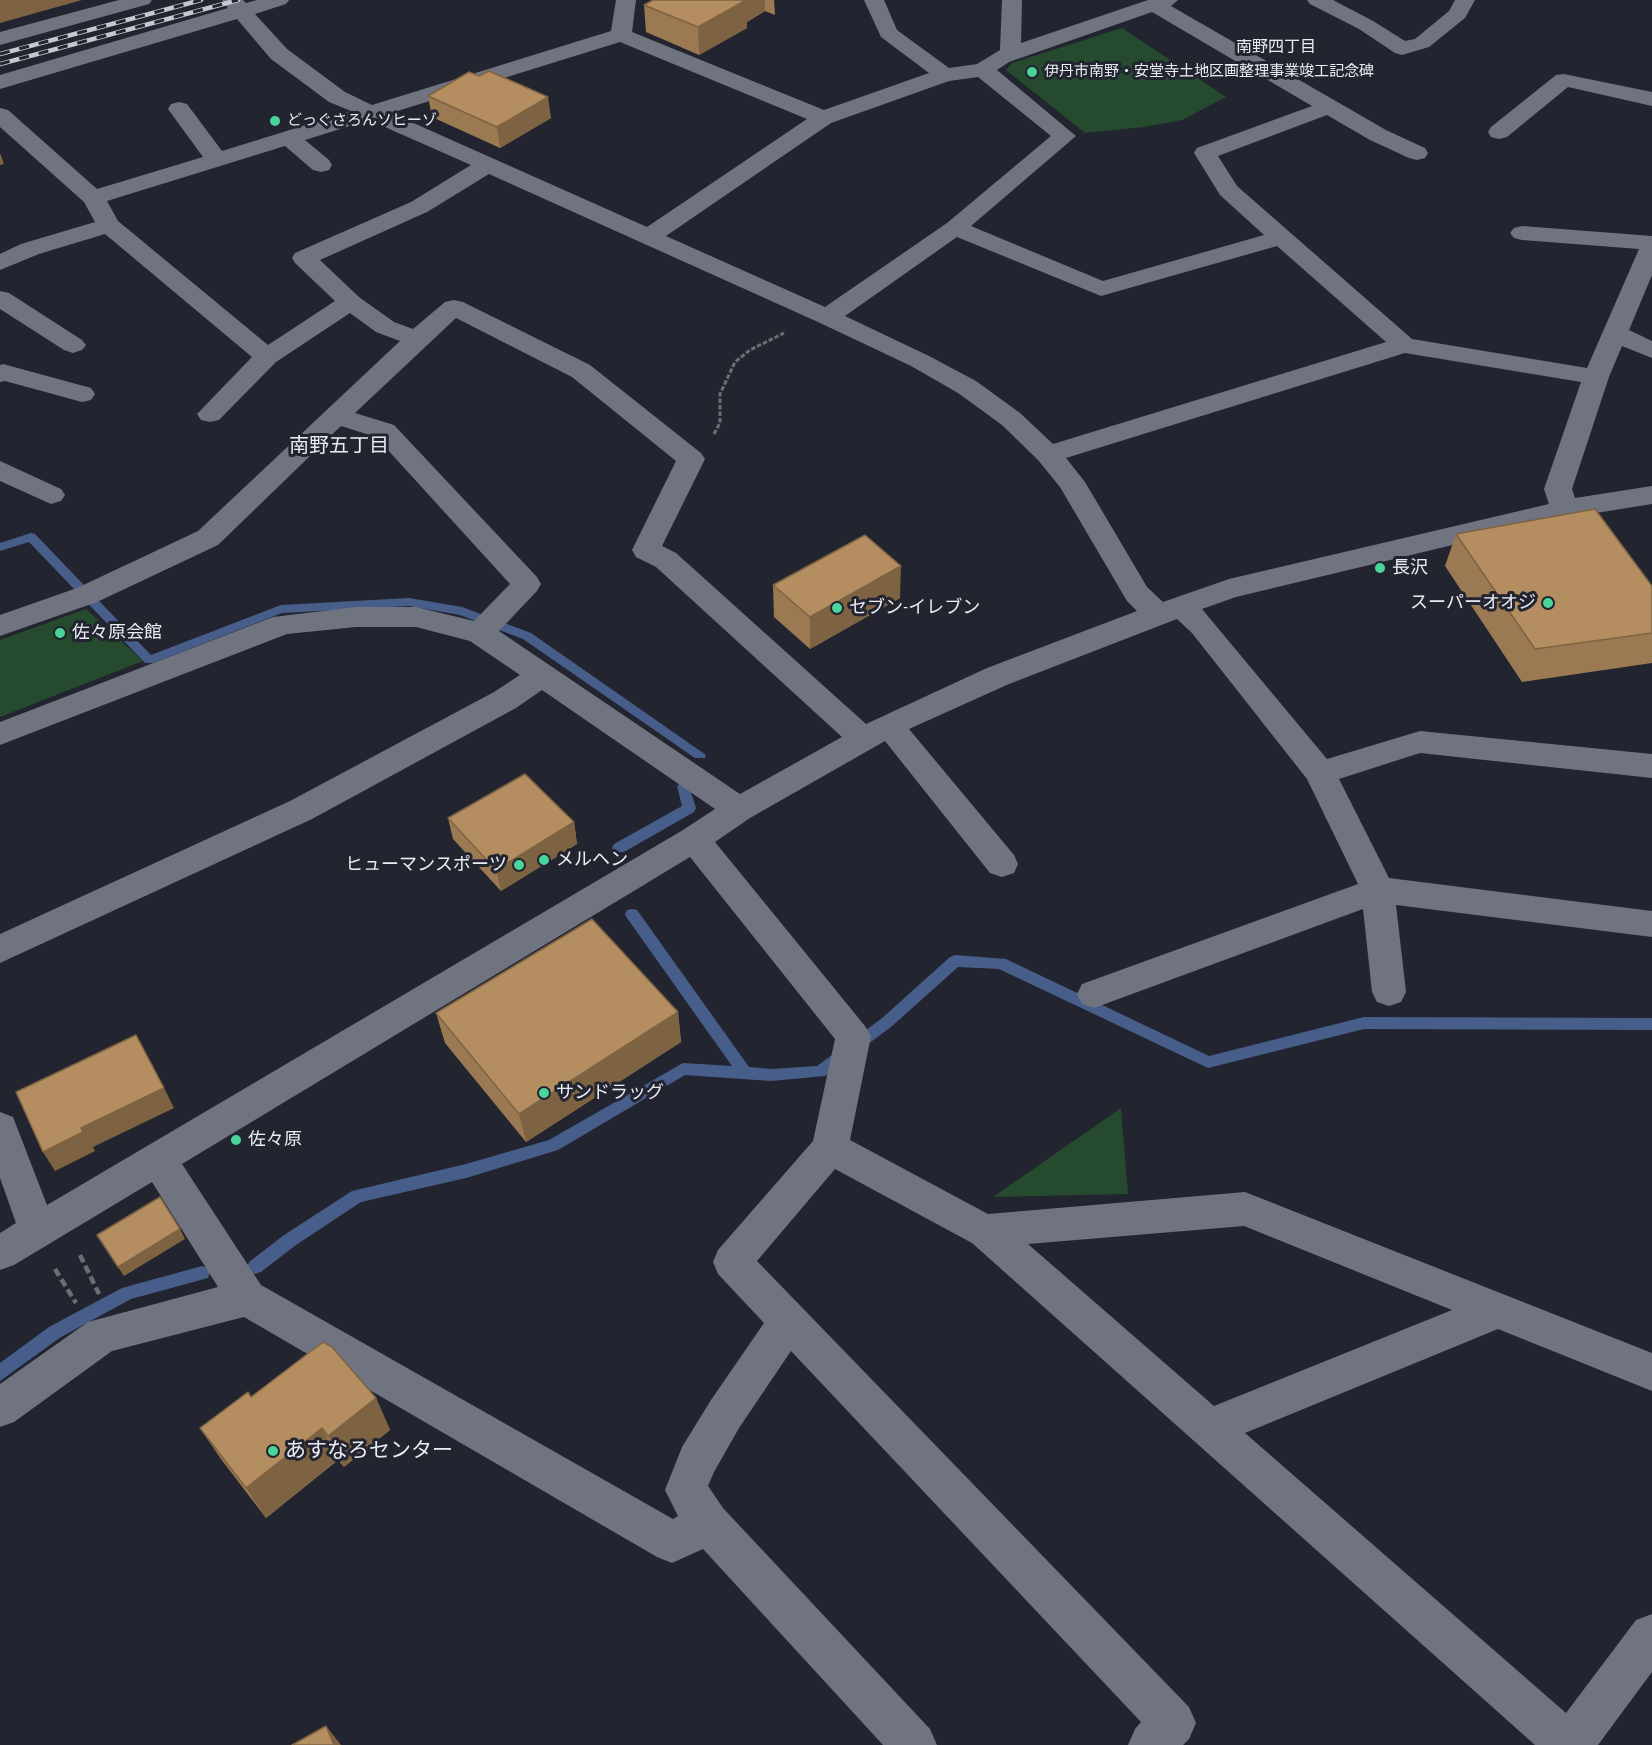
<!DOCTYPE html>
<html>
<head>
<meta charset="utf-8">
<style>
  body { margin:0 }
  canvas { display:block; background:#22242f }
</style>
</head>
<body>
<canvas width="1652" height="1745"></canvas>
<script>
const ctx = document.querySelector('canvas').getContext('2d');
ctx.lineJoin = 'round';
function fillPath(path, color) { ctx.fillStyle = color; ctx.fill(path, 'evenodd'); }
const toPath = rows => new Path2D(rows.map(r => 'M' + r).join(''));
function strokePath(path, color, width, dash) { ctx.strokeStyle = color; ctx.lineWidth = width; ctx.lineCap = dash ? 'butt' : 'round'; ctx.setLineDash(dash || []); ctx.stroke(path); }
function write(font, color, halo, rows, align = 'center') {
  ctx.font = font + ' "PT Sans Narrow","Noto Sans JP",sans-serif'; ctx.lineWidth = 6; ctx.setLineDash([]); ctx.textBaseline = 'middle'; ctx.strokeStyle = halo; ctx.fillStyle = color; for (const [text, x, y, turn = 0] of rows) {
    ctx.save(); ctx.translate(x, y); ctx.rotate((+turn || 0) * Math.PI / 180); ctx.textAlign = isNaN(turn) ? turn : align; if (halo) ctx.strokeText(text, 0, 0); ctx.fillText(text, 0, 0); ctx.restore();
  }
}
fillPath(toPath([
  [1122,28,1226,97,1182,120,1144,127,1085,133,1006,70,1012,63],
  [86,609,143,661,0,717,0,640],
  [1121,1108,1128,1194,993,1197]
]), '#254a2e');
fillPath(toPath([
  [31,533,35,534,151,655,281,605,409,598,462,607,531,633,706,755,705,758,695,758,523,639,460,615,409,606,282,613,153,663,145,663,29,542,0,551,0,543,31,533],
  [683,781,689,786,696,808,694,812,624,852,614,852,612,848,614,844,682,806,677,786,683,781],
  [632,909,637,910,749,1067,771,1069,817,1066,881,1019,950,957,955,955,1006,959,1209,1056,1364,1017,1652,1018,1652,1030,1364,1029,1208,1068,999,969,958,967,891,1027,825,1076,771,1081,685,1075,558,1150,466,1178,361,1202,296,1245,261,1272,255,1274,249,1272,247,1267,249,1262,284,1235,352,1191,466,1164,549,1140,683,1063,732,1066,627,918,625,914,627,910,632,909],
  [202,1266,208,1268,210,1273,208,1278,131,1299,61,1337,0,1381,0,1363,49,1327,122,1288,202,1266]
]), '#475e8b');
strokePath(toPath([
  [714,434,720,423,720,394,735,362,750,350,784,333]
]), '#6c6d77', 3, [4.5, 2]);
strokePath(toPath([
  [80,1255,99,1294],
  [55,1269,76,1303]
]), '#6c6d77', 4.5, [8, 4]);
fillPath(toPath([
  [119,0,152,0,149,4,0,45,0,32,119,0],
  [222,0,243,0,246,3,257,0,289,0,286,4,255,14,287,49,345,92,372,105,611,31,616,0,636,0,632,32,824,110,929,73,881,37,864,0,884,0,897,30,949,68,977,64,1000,50,1002,0,1022,0,1021,43,1148,0,1178,0,1171,6,1386,130,1425,148,1428,153,1425,158,1417,160,1409,158,1370,140,1327,115,1218,156,1237,186,1412,339,1587,368,1639,249,1522,240,1514,238,1510,233,1514,228,1522,226,1652,236,1652,275,1629,330,1652,341,1652,358,1622,346,1609,377,1572,489,1575,498,1652,486,1652,504,1565,518,1236,597,1202,609,1327,759,1420,731,1652,754,1652,778,1420,753,1339,779,1389,878,1652,911,1652,937,1396,905,1406,992,1401,1002,1389,1006,1377,1002,1372,992,1363,909,1094,1008,1082,1004,1077,994,1082,984,1358,884,1307,779,1192,633,1177,619,1009,684,909,729,1014,855,1018,864,1014,873,1002,877,990,873,885,741,750,818,715,842,865,1026,871,1036,850,1140,988,1214,1245,1192,1652,1353,1652,1391,1498,1329,1245,1433,1566,1713,1636,1620,1652,1614,1652,1672,1598,1745,1535,1745,972,1243,835,1169,757,1261,1189,1707,1196,1723,1189,1739,1183,1745,1128,1745,1135,1729,1141,1722,791,1351,739,1428,714,1472,708,1486,723,1508,930,1729,937,1745,883,1745,703,1549,672,1563,657,1557,244,1317,112,1351,14,1422,0,1427,0,1384,88,1322,218,1287,152,1182,14,1265,0,1270,0,1233,16,1223,0,1178,0,1112,13,1117,47,1205,683,830,715,809,542,690,516,708,312,819,0,963,0,934,290,801,494,692,520,675,470,641,416,627,356,627,287,634,0,745,0,722,273,617,356,607,416,607,474,621,510,584,376,437,341,426,218,545,97,602,0,636,0,615,77,588,198,531,400,341,376,332,350,313,276,362,219,420,210,422,201,420,197,414,252,357,105,234,39,254,0,270,0,254,21,244,95,222,84,202,0,127,0,108,8,110,97,189,203,157,168,109,171,104,179,102,187,104,222,151,351,111,329,102,271,59,237,19,0,89,0,75,228,8,222,0],
  [1152,12,1312,106,1197,148,1194,153,1220,195,1264,235,1103,281,971,226,1076,136,997,70,1009,62,1152,12],
  [620,42,807,119,647,227,391,113,620,42],
  [978,77,1051,136,947,223,825,307,666,236,831,123,949,81,978,77],
  [369,120,471,165,411,202,295,253,292,258,295,263,335,301,268,345,118,221,107,201,285,146,313,170,321,172,329,170,332,165,329,160,305,140,369,120],
  [489,174,818,322,911,366,958,393,1002,425,1038,460,1060,487,1127,601,1137,611,987,668,866,724,676,553,662,546,705,459,701,453,590,365,463,302,454,300,445,302,413,329,394,322,359,297,320,260,427,212,489,174],
  [957,237,1101,296,1277,246,1386,342,1053,444,1020,413,976,381,929,356,845,316,957,237],
  [456,318,572,377,676,461,632,550,636,557,656,567,842,737,740,794,499,631,537,591,541,584,537,577,394,425,355,413,456,318],
  [1405,353,1581,382,1544,489,1549,504,1229,579,1163,602,1147,587,1085,482,1066,458,1405,353],
  [690,857,835,1039,813,1141,718,1250,713,1262,718,1274,764,1323,711,1400,682,1447,665,1490,678,1516,673,1519,261,1285,182,1164,690,857],
  [1244,1226,1452,1310,1214,1406,1028,1244,1244,1226],
  [1307,0,1333,0,1373,21,1405,41,1415,39,1449,11,1455,0,1475,0,1465,18,1429,47,1402,55,1395,53,1359,29,1310,4,1307,0],
  [1564,74,1652,92,1652,106,1568,87,1507,137,1499,139,1491,137,1488,132,1491,127,1556,75,1564,74],
  [0,291,9,293,82,340,86,345,82,350,73,353,64,350,0,309,0,291],
  [3,364,91,388,95,394,91,400,82,402,5,381,0,382,0,365,3,364],
  [0,461,61,489,65,495,61,501,51,504,0,481,0,461]
]), '#707380');
const rail = toPath([
  [0,54,201,0],
  [0,64,238,0]
]);
strokePath(rail, '#c6c7d0', 4.5);
strokePath(rail, '#22242f', 3, [10]);
fillPath(toPath([
  [653,0,774,0,775,15,765,11,747,22,747,28,699,55,646,32,644,5],
  [428,96,551,118,500,148,432,117],
  [1456,534,1652,586,1652,663,1522,682,1445,566],
  [773,585,900,598,810,649,774,617],
  [448,818,574,822,577,844,501,891,453,839],
  [678,1012,681,1042,526,1142,445,1043,436,1013],
  [251,1397,376,1398,390,1430,344,1467,338,1460,266,1518,221,1459,200,1428]
]), '#9b7a53');
fillPath(toPath([
  [0,0,82,0,0,23],
  [740,0,765,0,765,11,747,22,747,28,699,55,698,27],
  [548,97,551,118,500,148,497,127],
  [0,153,4,164,0,165],
  [901,566,900,598,810,649,810,617],
  [574,822,577,844,501,891,496,870],
  [678,1012,681,1042,526,1142,519,1114],
  [164,1088,174,1108,93,1147,95,1151,55,1171,43,1152,81,1128],
  [180,1229,185,1239,124,1276,118,1267],
  [376,1398,390,1430,344,1467,328,1436],
  [322,1428,338,1460,266,1518,246,1488],
  [326,1726,341,1745,334,1745]
]), '#7e6343');
const building = toPath([
  [653,0,746,0,698,27,644,5,653,0],
  [489,71,548,97,497,127,428,96,469,72,479,76,489,71],
  [1595,509,1652,586,1652,633,1535,649,1456,534,1595,509],
  [865,535,901,566,810,617,773,585,865,535],
  [525,774,574,822,496,870,448,818,525,774],
  [592,919,678,1012,519,1114,436,1013,592,919],
  [136,1035,164,1088,81,1128,83,1132,43,1152,16,1092,136,1035],
  [160,1197,180,1229,118,1267,97,1235,160,1197],
  [323,1342,332,1347,376,1398,328,1436,322,1428,246,1488,200,1428,248,1392,251,1397,323,1342],
  [326,1726,334,1745,292,1745,326,1726]
]);
fillPath(building, '#b48e60');
strokePath(building, '#7e6343', 1.5);
for (const [x, y, r, color] of [
  [1032,72,6,"#49d49c"],
  [275,121,6,"#49d49c"],
  [1380,568,6,"#49d49c"],
  [1548,603,6,"#49d49c"],
  [837,608,6,"#49d49c"],
  [60,633,6,"#49d49c"],
  [544,860,6,"#49d49c"],
  [519,865,6,"#49d49c"],
  [544,1093,6,"#49d49c"],
  [236,1140,6,"#49d49c"],
  [273,1451,6,"#49d49c"]
]) { const dot = new Path2D(); dot.arc(x, y, r, 0, 2 * Math.PI); ctx.fillStyle = color; ctx.fill(dot); strokePath(dot, '#22242f', 2); }
write('15px', '#eaebf3', '#22242f', [
  ["伊丹市南野・安堂寺土地区画整理事業竣工記念碑",1044,72],
  ["どっぐさろんソヒーゾ",287,121]
], 'left');
write('16px', '#eaebf3', '#22242f', [
  ["南野四丁目",1276,47]
]);
write('18px', '#eaebf3', '#22242f', [
  ["長沢",1392,568],
  ["スーパーオオジ",1536,603,"right"],
  ["セブン-イレブン",849,608],
  ["佐々原会館",72,633],
  ["メルヘン",556,860],
  ["ヒューマンスポーツ",507,865,"right"],
  ["サンドラッグ",556,1093],
  ["佐々原",248,1140]
], 'left');
write('20px', '#eaebf3', '#22242f', [
  ["南野五丁目",339,446]
]);
write('21px', '#eaebf3', '#22242f', [
  ["あすなろセンター",285,1451]
], 'left');
</script>
</body>
</html>
